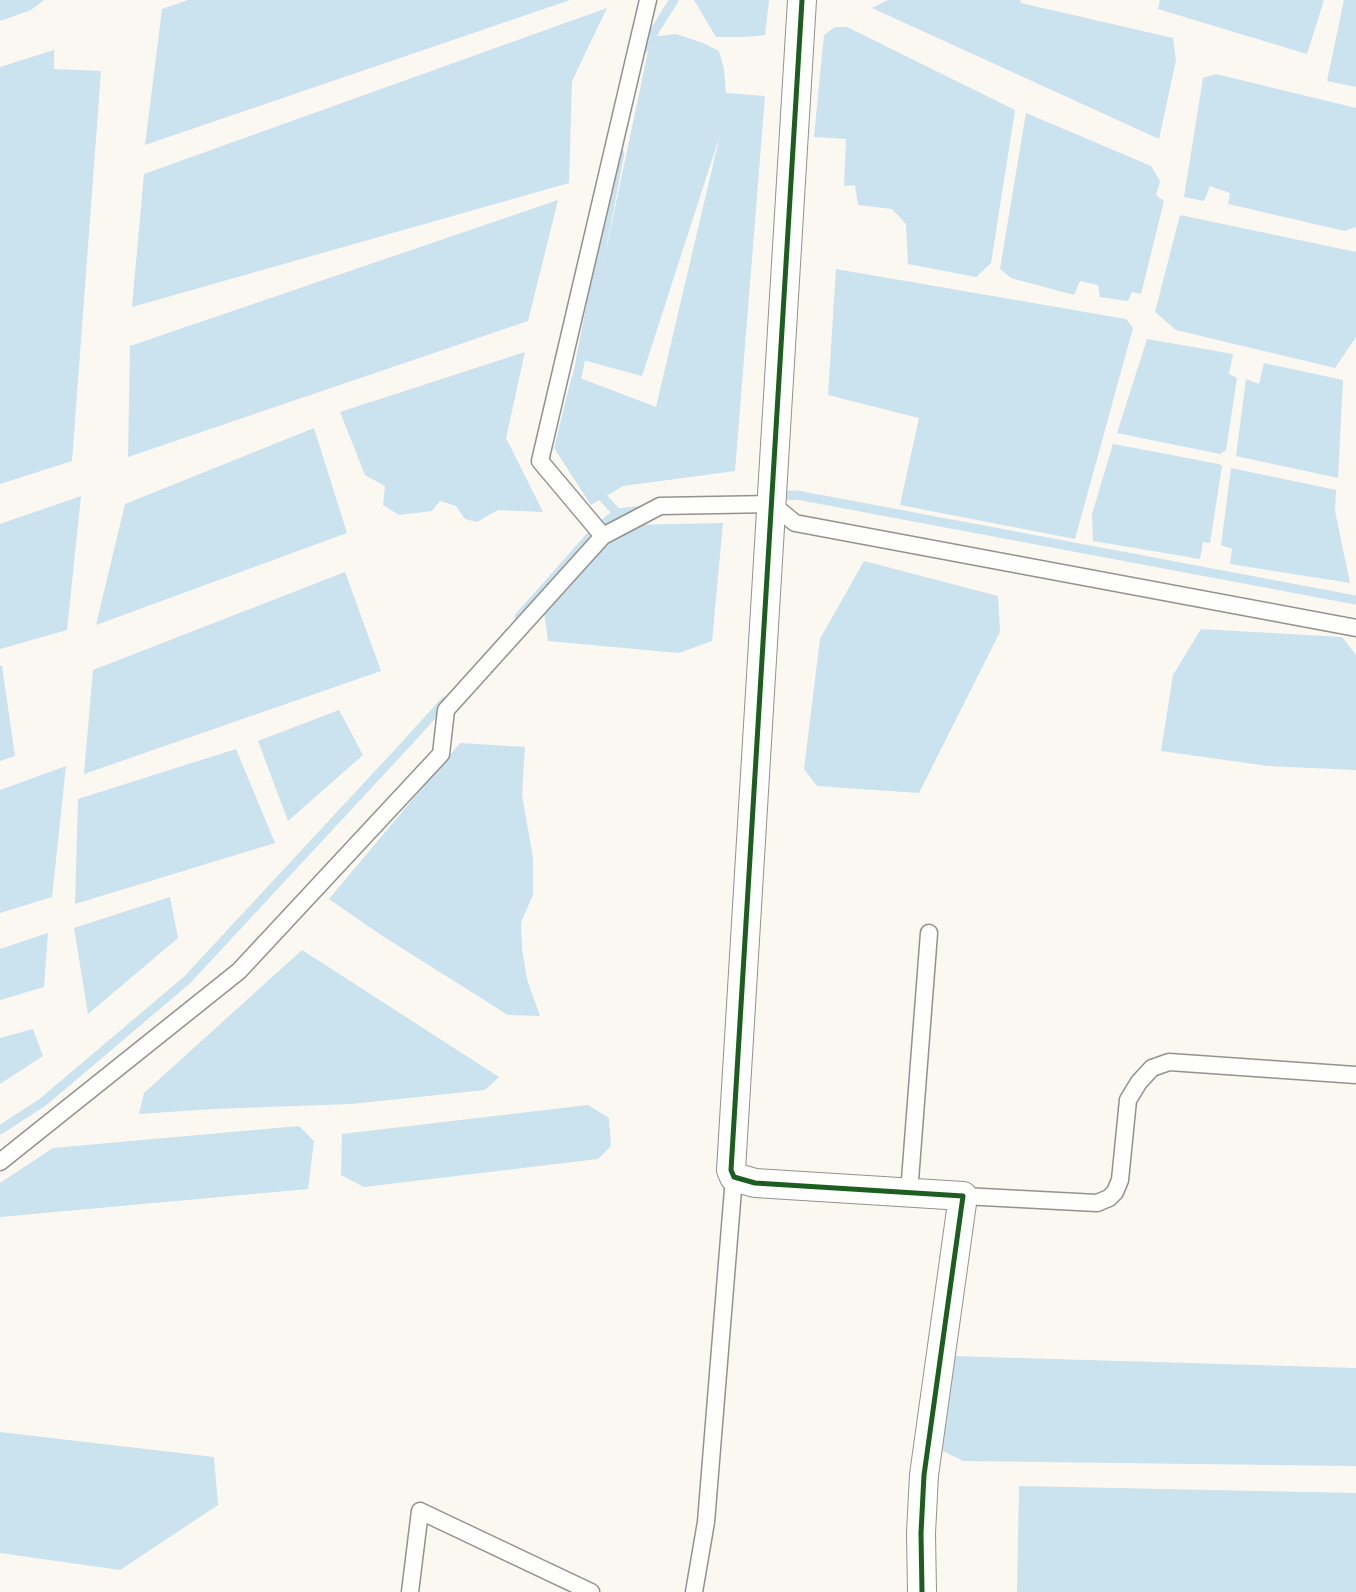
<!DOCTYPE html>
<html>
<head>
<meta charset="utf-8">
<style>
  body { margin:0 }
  canvas { display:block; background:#faf8f0 }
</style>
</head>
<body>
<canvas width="1356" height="1592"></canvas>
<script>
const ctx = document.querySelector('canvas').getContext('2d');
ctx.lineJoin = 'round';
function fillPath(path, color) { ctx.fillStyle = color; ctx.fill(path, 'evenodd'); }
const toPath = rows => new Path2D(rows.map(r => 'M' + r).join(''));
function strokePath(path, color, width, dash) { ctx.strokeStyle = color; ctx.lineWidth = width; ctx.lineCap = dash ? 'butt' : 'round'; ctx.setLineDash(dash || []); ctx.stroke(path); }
fillPath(toPath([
  [0,0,44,0,31,10,0,21],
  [188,0,570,0,145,145,162,9],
  [694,0,769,0,765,35,745,37,716,37],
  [888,0,1020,0,1021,3,1173,38,1176,60,1159,139,872,8],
  [1160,0,1324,0,1307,54,1158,9],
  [1344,0,1356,0,1356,87,1327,81],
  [607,8,572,81,569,183,132,307,144,174],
  [835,27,847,27,1015,110,991,263,976,277,908,264,906,224,892,209,858,205,855,185,844,186,846,139,814,137,824,35],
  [676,34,703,43,719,51,724,69,726,93,765,96,735,471,623,486,591,505,554,448,572,375,656,407,720,135,642,376,583,360,651,37],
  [54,50,54,69,101,71,72,461,0,484,0,67],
  [1216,74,1356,108,1356,227,1345,231,1228,204,1230,193,1210,186,1204,201,1184,197,1203,78],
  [1026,113,1151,166,1160,181,1156,195,1164,201,1141,294,1132,292,1128,301,1100,297,1098,285,1080,281,1074,295,1011,278,1000,269],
  [558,200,528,321,128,457,130,346],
  [1180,215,1356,252,1356,337,1335,368,1176,330,1155,312],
  [836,269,1126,319,1133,328,1075,539,900,505,919,418,828,395],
  [1147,339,1233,354,1229,374,1237,378,1226,450,1220,454,1117,433],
  [525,352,506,438,543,512,498,510,477,522,465,519,456,506,440,501,432,511,399,515,383,505,385,486,365,475,340,412],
  [1264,363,1343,380,1338,478,1236,456,1246,379,1259,384],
  [314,428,347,533,96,625,125,504],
  [1113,444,1219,464,1222,466,1210,543,1203,542,1200,559,1093,541,1092,514],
  [1231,468,1336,490,1335,511,1350,583,1230,564,1232,549,1221,545],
  [81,496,67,630,0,649,0,524],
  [723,523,712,641,679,653,548,641,544,611,571,574,629,525],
  [864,561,998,596,1000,632,919,793,817,786,804,769,820,639],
  [345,572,381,671,84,774,93,670],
  [1201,629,1342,637,1356,655,1356,770,1268,766,1161,751,1173,675],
  [0,666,2,666,15,756,0,761],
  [339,710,363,755,288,821,258,741],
  [460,743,525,747,522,795,533,858,533,895,521,922,522,949,527,979,540,1016,508,1015,381,935,329,899],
  [236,749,275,843,75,904,78,799],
  [66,766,52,897,0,913,0,790],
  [170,897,178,938,88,1014,74,928],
  [48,933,44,987,0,1000,0,949],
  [302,950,499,1077,485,1090,351,1104,213,1109,139,1114,144,1093],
  [33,1029,43,1056,0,1084,0,1038],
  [588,1105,609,1118,611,1146,598,1159,364,1187,341,1175,342,1134],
  [299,1126,314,1141,308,1189,0,1217,0,1183,53,1148],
  [952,1356,1356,1368,1356,1466,963,1461,941,1450],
  [0,1432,214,1457,218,1505,120,1570,0,1553],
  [1019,1486,1356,1493,1356,1592,1017,1592]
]), '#cbe2ef');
strokePath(toPath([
  [640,54,674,0],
  [575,388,620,153],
  [596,490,617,513],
  [774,496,797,495,1356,600],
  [519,617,595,531,617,513,644,510],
  [0,1130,43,1102,187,980,408,742,445,701]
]), '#cbe2ef', 9);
const service = toPath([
  [603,536,540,461,648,0],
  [0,1162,239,971,441,754,446,710,603,536,660,506,772,504,795,523,1356,628],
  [909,1193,929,933],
  [963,1196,1097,1203,1109,1198,1115,1192,1120,1180,1128,1100,1139,1082,1152,1068,1169,1062,1356,1075],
  [410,1592,420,1511,591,1592],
  [694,1592,706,1522,734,1177]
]);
const minor = toPath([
  [802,0,731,1170,734,1177,755,1183,963,1196,924,1475,921,1533,922,1592]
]);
strokePath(service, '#93928f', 19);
strokePath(minor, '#93928f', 30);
strokePath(service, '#fefefd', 16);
strokePath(minor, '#fefefd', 28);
strokePath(toPath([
  [802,0,731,1170,734,1177,755,1183,963,1196,924,1475,921,1533,922,1592]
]), '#1b5e20', 5);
</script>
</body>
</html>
